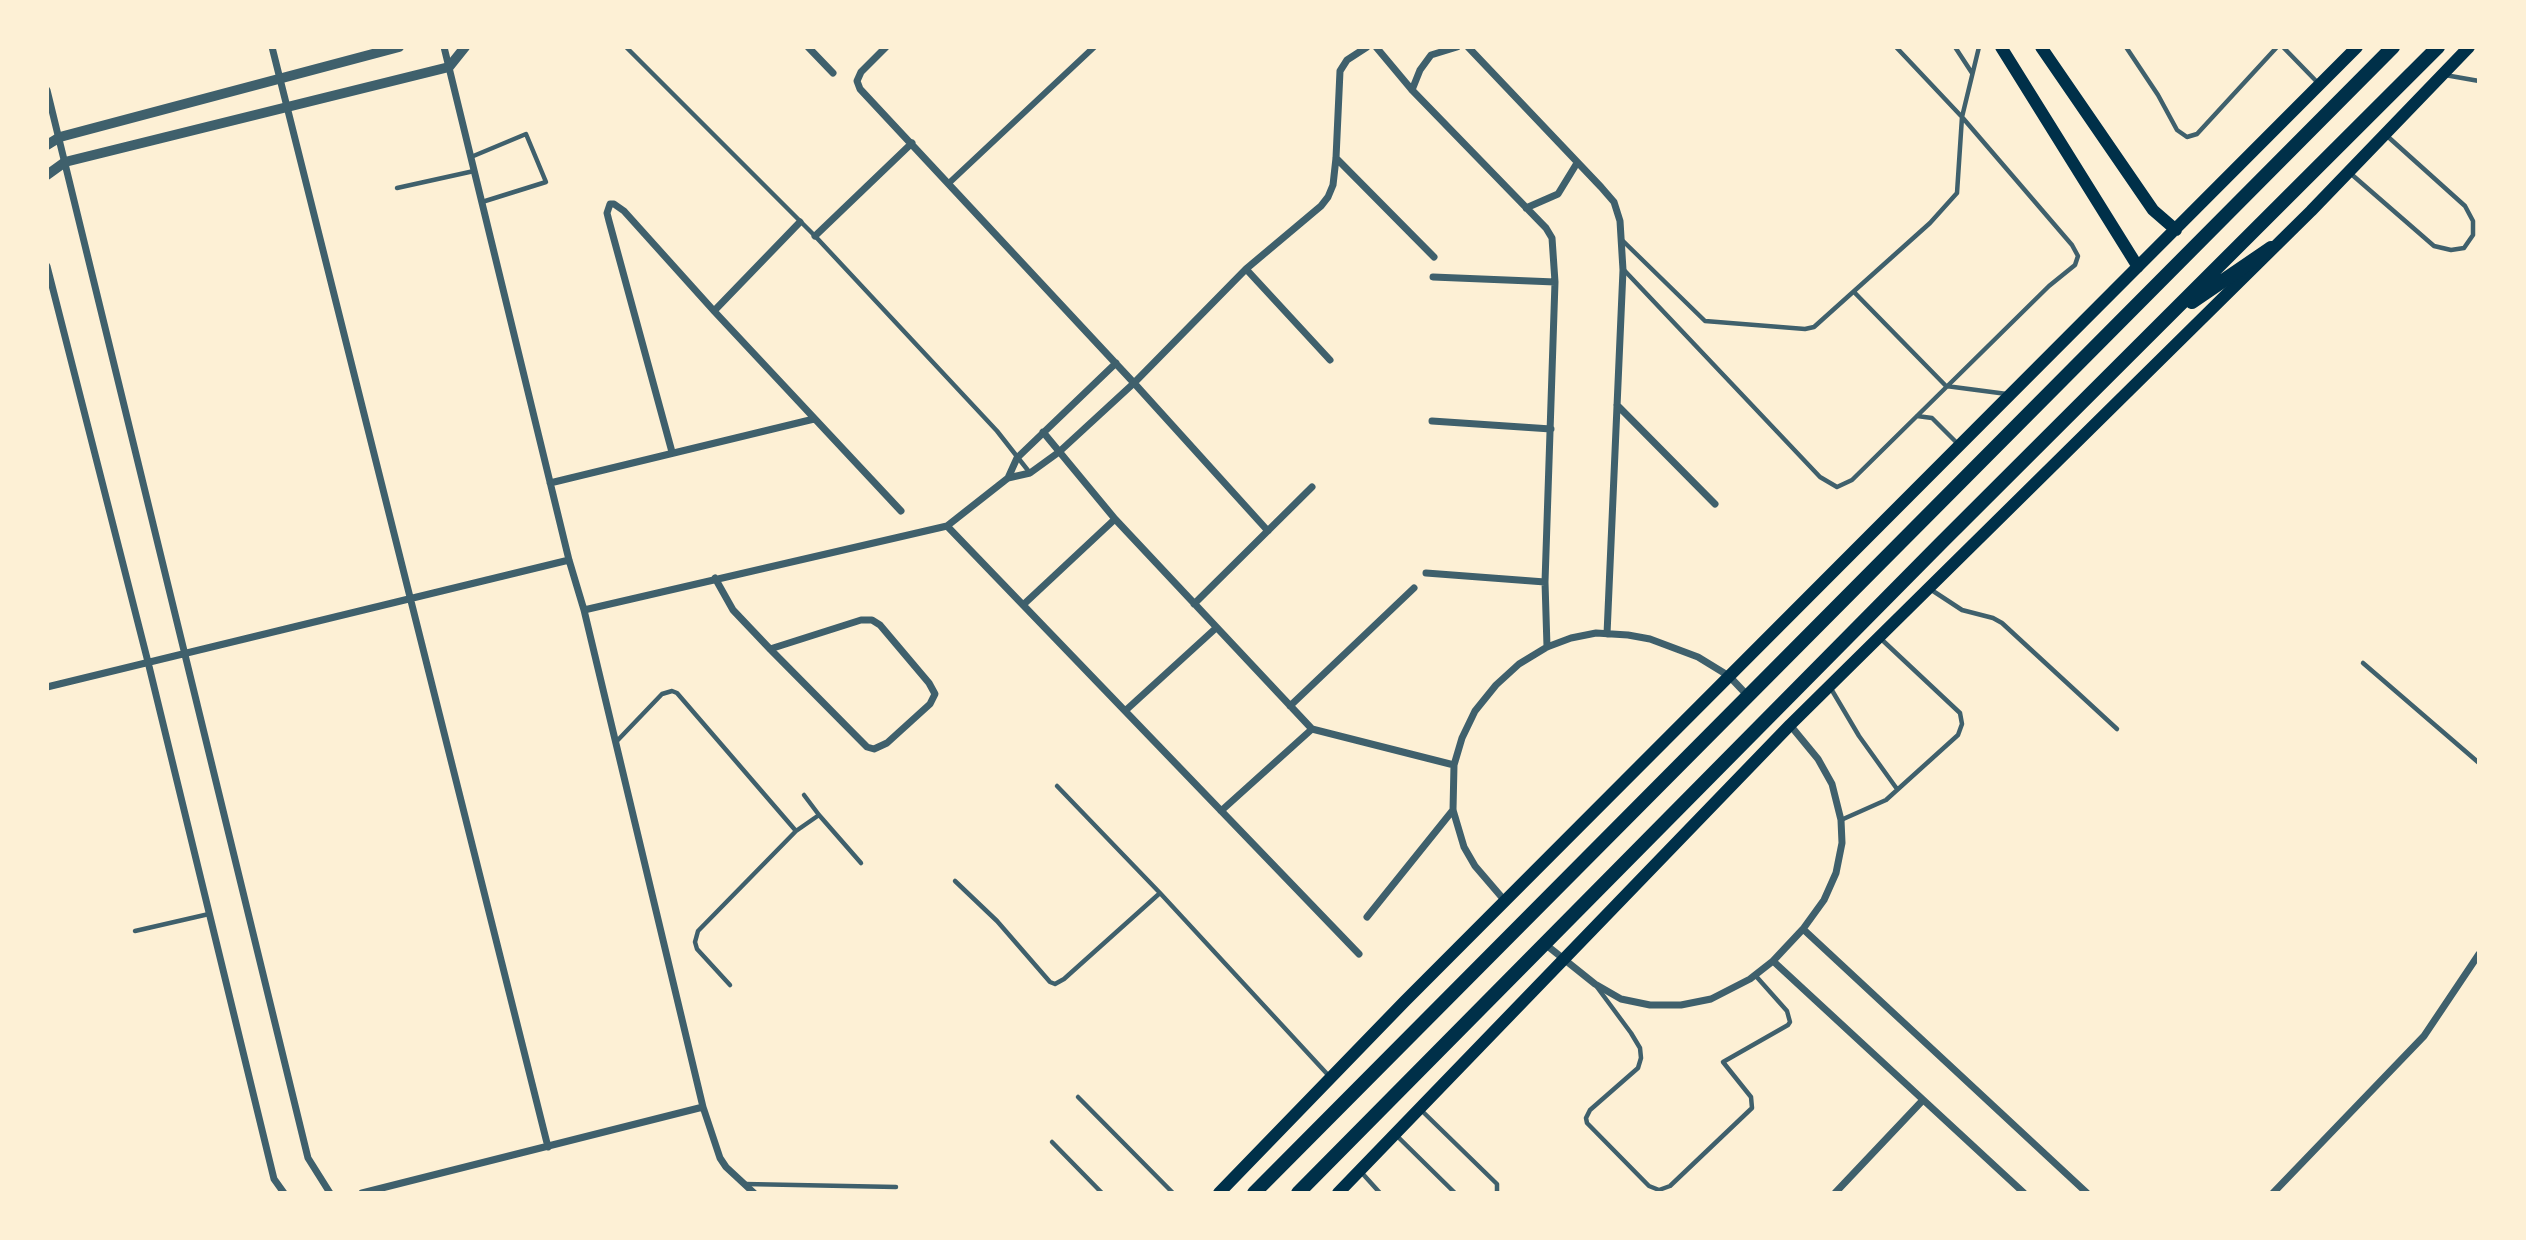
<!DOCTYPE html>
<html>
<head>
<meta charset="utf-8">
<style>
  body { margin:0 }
  #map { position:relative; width:2526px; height:1240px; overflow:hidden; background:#fdf0d5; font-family:Cabin,sans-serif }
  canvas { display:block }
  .frame { position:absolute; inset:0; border:49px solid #fdf0d5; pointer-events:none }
</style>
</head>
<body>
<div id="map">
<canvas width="2526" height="1240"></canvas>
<div class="frame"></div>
</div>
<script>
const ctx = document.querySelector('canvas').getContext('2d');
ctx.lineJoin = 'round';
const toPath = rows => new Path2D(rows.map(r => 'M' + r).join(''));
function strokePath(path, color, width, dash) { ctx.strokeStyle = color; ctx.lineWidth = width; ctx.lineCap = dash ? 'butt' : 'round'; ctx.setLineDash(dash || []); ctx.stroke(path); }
strokePath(toPath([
  [626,47,815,236,997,431,1030,473],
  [1955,47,1972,73],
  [2126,47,2158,95,2177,130,2187,137,2197,134,2277,47],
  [2283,47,2319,84],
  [2445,75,2479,81],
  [471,157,526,134,546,182,482,202],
  [2350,173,2434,246,2451,250,2464,248,2473,235,2473,221,2465,206,2386,135],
  [397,188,474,171],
  [1623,241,1705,321,1805,329,1814,327,1930,223,1957,193,1962,117,1979,47],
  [1624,270,1820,477,1837,487,1852,480,2049,286,2075,265,2078,256,2072,245,1962,117,1896,47],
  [1854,292,1946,386,2007,394],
  [1917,416,1932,418,1957,443],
  [1930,589,1962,610,1993,618,2002,623,2117,729],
  [2363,663,2479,763],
  [1830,687,1859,736,1897,789],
  [616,742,662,694,672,691,677,693,796,831],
  [1057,786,1160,893,1329,1076],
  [804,795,819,815,861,863],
  [1841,820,1886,800,1958,735,1962,724,1960,713,1879,637],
  [955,881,997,921,1050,982,1055,984,1064,979,1160,893],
  [135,931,209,914],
  [730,985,697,949,695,942,698,931,796,831,819,815],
  [1597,987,1631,1033,1640,1048,1641,1058,1638,1068,1590,1110,1586,1118,1587,1123,1649,1186,1659,1190,1670,1186,1752,1108,1751,1097,1723,1062,1788,1025,1790,1022,1787,1011,1755,975],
  [1078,1097,1173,1193],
  [1420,1109,1497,1184,1497,1193],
  [1396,1135,1455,1193],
  [1052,1142,1102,1193],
  [1362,1173,1380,1193],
  [745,1184,896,1187]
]), '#3f606c', 4.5);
strokePath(toPath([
  [949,183,1094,47]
]), '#3f606c', 6);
strokePath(toPath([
  [272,47,548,1147],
  [444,47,569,560,584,610,703,1107,720,1158,726,1167,754,1193],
  [808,47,833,73],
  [886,47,861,72,857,81,860,89,1134,383,1268,531],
  [1376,47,1412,90,1546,228,1552,238,1555,282,1545,582,1547,647],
  [1468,47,1601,187,1614,202,1620,221,1623,270,1607,634],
  [47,90,308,1158,330,1193],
  [1412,90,1420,70,1431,55,1457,47],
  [1336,158,1434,257],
  [1526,208,1558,194,1577,163],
  [815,236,912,143],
  [47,266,148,662,274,1179,284,1193],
  [1246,269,1330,360],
  [1433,277,1555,282],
  [714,311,800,222],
  [1617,405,1715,504],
  [1432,421,1551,429],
  [1043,432,1115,519,1312,729,1454,765],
  [672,452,609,221,607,213,610,204,614,204,624,211,714,311,901,511],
  [1008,478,1017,458,1116,363],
  [550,483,814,419],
  [947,526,1359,954],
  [1426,573,1545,582],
  [715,578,733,610,770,649,867,747,874,749,887,743,930,704,935,694,929,683,880,625,872,620,861,620,770,649],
  [1194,604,1312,487],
  [1023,605,1115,519],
  [584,610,947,526,1008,478,1030,473,1059,452,1134,383,1246,269,1321,206,1328,197,1333,185,1336,158,1340,71,1347,60,1367,47],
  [47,687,569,560],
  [1290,706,1414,588],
  [1125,711,1216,628],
  [1221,811,1312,729],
  [1505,901,1475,866,1464,847,1453,810,1454,765,1462,738,1475,711,1496,685,1519,664,1547,647,1571,638,1596,633,1628,635,1650,639,1698,657,1729,676,1748,696],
  [1367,917,1453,810],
  [1803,929,2087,1193],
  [1545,944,1595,984,1621,999,1650,1005,1681,1005,1711,999,1750,979,1773,961,1803,929,1824,900,1836,873,1842,843,1841,820,1832,784,1818,759,1790,725],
  [1773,961,2024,1193],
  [362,1193,703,1107],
  [1835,1193,1923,1100],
  [2273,1193,2424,1036,2479,954]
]), '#3f606c', 7);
strokePath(toPath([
  [47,145,60,137,399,47],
  [47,175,65,162,449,67,465,47]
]), '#3f606c', 10);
strokePath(toPath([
  [2001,47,2138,267],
  [2041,47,2153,210,2176,230],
  [1219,1193,1405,1001,2357,47],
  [1338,1193,1790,725,2311,211,2469,47]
]), '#003049', 12);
strokePath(toPath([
  [2192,302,2271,248],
  [1254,1193,2393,47],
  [1298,1193,1942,542,2438,47]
]), '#003049', 14);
</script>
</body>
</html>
